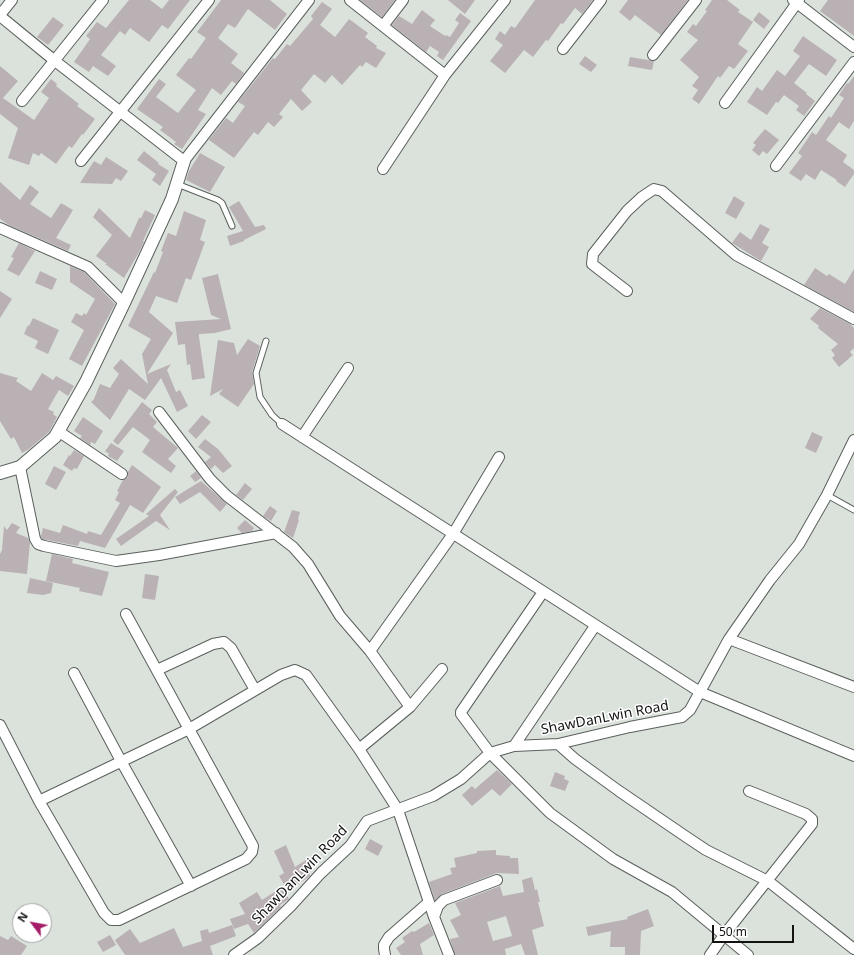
<!DOCTYPE html>
<html>
<head>
<meta charset="utf-8">
<style>
  body { margin:0 }
  #map { position:relative; width:854px; height:955px; overflow:hidden; background:#dbe2dc; font-family:"Noto Sans",sans-serif }
  canvas { display:block }
  .north { position:absolute; left:12px; top:903px; width:40px; height:40px; box-sizing:border-box; background:#fff; border:1px solid #a0a1a0; border-radius:50%; rotate:302deg; font-size:11px; font-weight:700; line-height:16px; text-align:center; color:#121412 }
  .north::after { content:''; display:block; margin:auto; width:14px; height:18px; background:#a41d67; clip-path:polygon(50% 0,100% 100%,50% 72%,0 100%) }
  .scale { position:absolute; left:712px; top:925px; width:82px; height:18px; box-sizing:border-box; border:2px solid #121412; border-top:0; padding-left:5px; font-size:12px; line-height:14px; white-space:nowrap; color:#121412; -webkit-text-stroke:3px #fff; paint-order:stroke }
</style>
</head>
<body>
<div id="map">
<canvas width="854" height="955"></canvas>
<div class="north">N</div>
<div class="scale">50 m</div>
</div>
<script>
const ctx = document.querySelector('canvas').getContext('2d');
ctx.lineJoin = 'round';
function fillPath(path, color) { ctx.fillStyle = color; ctx.fill(path, 'evenodd'); }
const toPath = rows => new Path2D(rows.map(r => 'M' + r).join(''));
function strokePath(path, color, width, dash) { ctx.strokeStyle = color; ctx.lineWidth = width; ctx.lineCap = dash ? 'butt' : 'round'; ctx.setLineDash(dash || []); ctx.stroke(path); }
function write(font, color, halo, rows, align = 'center') {
  ctx.font = font + ' "Noto Sans",sans-serif'; ctx.lineWidth = 3; ctx.setLineDash([]); ctx.textBaseline = 'middle'; ctx.strokeStyle = halo; ctx.fillStyle = color; for (const [text, x, y, turn = 0] of rows) {
    ctx.save(); ctx.translate(x, y); ctx.rotate((+turn || 0) * Math.PI / 180); ctx.textAlign = isNaN(turn) ? turn : align; if (halo) ctx.strokeText(text, 0, 0); ctx.fillText(text, 0, 0); ctx.restore();
  }
}
fillPath(toPath([
  [129,0,150,0,162,9,169,0,190,0,168,29,162,25,149,42,130,28,125,35,120,31,101,55,116,66,108,76,93,66,89,72,74,62,90,39,86,36,97,22,106,28],
  [221,0,270,0,287,14,275,30,248,9,235,28,228,24,218,38,238,54,231,63,244,73,236,84,232,81,221,95,212,88,198,110,206,114,182,149,174,144,176,142,160,130,163,127,137,109,159,79,166,84,156,97,178,113,196,90,176,75,189,58,191,59,206,38,197,32],
  [360,0,395,0,382,17],
  [448,0,475,0,465,14],
  [535,0,593,0,582,14,575,8,563,24,561,23,548,41,546,40,533,57,524,50,505,73,490,61,503,45,495,39,500,31,505,35,511,26,515,28],
  [628,0,688,0,661,35,635,15,630,21,619,12],
  [712,0,727,0,740,10,738,12,753,22,738,44,748,51,734,69,729,66,720,78,718,76,699,104,692,99,698,90,692,86,699,77,680,60,698,40,687,32,693,24,696,26,707,11,705,10],
  [828,0,854,0,854,36,820,11],
  [322,2,332,9,320,25,335,37,349,19,368,33,365,37,377,46,376,48,386,53,376,68,366,62,362,67,360,65,342,85,332,75,325,83,314,74,301,90,312,102,302,111,291,99,279,114,283,117,274,127,268,122,258,135,254,132,234,158,209,140,211,137,226,118,233,123,245,106,238,102,273,58,275,59,287,44,290,46,313,19,311,16],
  [422,10,435,20,430,26,445,36,446,35,450,37,459,23,455,20,460,13,471,21,443,60,437,56,439,52,430,46,426,52,392,25,399,16,412,24],
  [759,12,770,21,764,29,753,20],
  [53,17,64,25,48,45,37,37],
  [803,36,837,60,826,76,809,64,794,83,807,93,806,94,815,101,804,116,796,110,799,106,784,95,778,103,776,102,767,115,747,102,757,87,762,91,777,70,785,76,800,56,793,51],
  [585,56,597,65,591,72,579,64],
  [630,57,654,61,652,70,628,66],
  [0,66,18,81,3,98,34,120,49,98,41,92,51,79,57,84,56,86,79,104,77,106,95,119,83,135,82,134,72,148,69,146,56,164,41,153,39,156,33,153,29,165,8,158,18,128,0,114],
  [854,76,854,121,849,129,839,122,826,140,847,155,843,162,854,170,854,174,845,187,836,181,837,180,821,170,815,180,806,174,801,181,789,173,802,156,798,153,812,132,816,135,829,116,831,118,844,98,839,95,847,83,848,84],
  [765,129,779,140,767,154,763,151,759,156,752,150,756,145,753,143],
  [144,151,159,163,158,164,169,171,160,186,152,180,156,174,137,160],
  [200,153,225,167,210,192,186,180,189,171],
  [106,157,128,171,121,181,116,178,112,184,80,183,94,161,101,165],
  [0,182,20,200,30,185,39,192,30,204,51,218,61,203,73,210,56,238,71,245,68,251,9,225,0,219],
  [734,196,745,203,736,219,725,213],
  [239,201,255,227,264,225,266,229,244,240,244,241,230,246,227,236,243,231,229,207],
  [99,208,130,238,139,218,141,218,145,210,155,215,143,241,144,242,138,254,124,278,105,264,107,264,96,256,112,235,93,217],
  [184,211,206,220,200,240,205,242,191,280,186,278,177,303,156,296,149,312,173,333,147,374,171,364,167,370,176,392,180,390,188,406,177,412,161,378,145,400,129,389,110,420,91,402,94,399,100,384,110,388,119,374,113,368,121,359,148,384,142,354,151,339,128,326,154,272,155,273,163,252,161,251,168,233,176,236],
  [760,224,770,229,762,243,769,247,761,261,732,243,740,232,751,240],
  [19,243,35,251,19,276,7,270,14,258,11,257],
  [70,266,84,272,115,304,82,366,69,359,84,330,71,322,76,313,82,316,84,313,86,315,95,299,70,282],
  [815,268,827,276,829,274,845,284,854,269,854,312,804,285],
  [40,271,57,279,52,290,35,283],
  [218,274,231,329,215,333,199,334,199,337,198,337,199,337,205,378,192,380,190,364,187,365,185,344,178,345,175,322,221,319,211,315,202,278],
  [0,291,12,299,0,318],
  [820,308,850,324,854,328,854,348,850,352,853,355,839,367,832,358,835,355,831,350,838,344,818,328,819,326,810,319],
  [33,318,59,330,48,354,35,348,38,341,24,334,28,325,29,326],
  [248,339,260,346,252,372,254,384,238,407,219,394,223,389,210,396,218,340,234,343,237,355],
  [0,373,18,378,16,381,31,391,42,373,53,380,56,376,74,386,68,396,59,390,48,409,54,412,53,414,57,417,49,432,29,449,22,453,14,437,11,439,0,421],
  [142,402,152,410,149,414,157,422,153,427,178,448,168,459,176,466,171,473,142,452,150,440,133,427,118,445,113,441],
  [202,415,211,422,196,439,188,431],
  [83,417,103,431,95,444,91,442,90,445,80,438,82,436,74,431],
  [812,432,823,437,816,453,805,448],
  [205,439,218,449,232,466,223,473,215,465,211,469,205,462,211,457,198,447],
  [111,443,124,451,117,461,108,456,109,454,105,451],
  [74,450,84,456,77,469,74,468,72,471,63,465,69,455,70,456],
  [132,465,161,487,143,513,130,505,105,548,80,541,78,546,42,539,41,536,43,528,60,533,63,525,87,534,88,531,101,535,120,503,115,500,119,492,117,491,123,480,128,477,128,472],
  [54,466,66,472,56,490,45,484],
  [196,471,201,478,195,482,190,476],
  [201,481,227,504,220,512,200,492,180,504,175,497],
  [245,483,252,489,243,500,236,495],
  [175,489,178,492,160,515,170,530,156,521,121,546,116,539,149,516,146,514],
  [270,506,277,511,271,521,263,516],
  [292,510,300,512,298,519,299,520,293,538,284,532],
  [245,520,254,528,252,531,242,533,237,528],
  [12,523,20,527,16,533,28,538,30,543,27,574,0,571,0,554,2,550,4,526,7,530],
  [52,554,73,559,72,563,109,572,102,596,79,591,80,588,46,581],
  [145,574,159,576,155,600,142,598],
  [30,578,53,583,51,593,43,595,27,593],
  [497,770,512,784,500,796,492,789,472,806,462,795,472,786,475,789],
  [555,772,565,776,564,779,569,781,565,791,550,786],
  [370,839,383,846,378,856,365,849],
  [286,845,295,867,309,858,310,876,288,891,279,876,284,873,274,851],
  [496,850,496,855,510,856,510,858,518,858,519,874,497,873,442,894,435,900,429,882,452,874,450,868,456,867,454,858,477,853,477,851],
  [532,877,535,890,537,889,540,902,538,902,544,926,532,930,538,955,525,955,521,944,505,949,506,955,455,955,450,939,459,937,450,920,461,915,455,903,500,886,503,896,524,892,522,880],
  [506,916,512,936,493,941,487,922],
  [282,887,289,899,280,905,281,907,254,933,248,924,234,929,230,919,245,914,239,903,257,892,262,900],
  [648,909,654,926,641,931,640,955,625,955,625,947,610,947,611,931,588,936,586,927,628,919,627,917],
  [429,923,434,935,420,944,423,955,401,955,396,948,405,942,402,938,412,931,414,932],
  [232,925,236,936,210,946,213,955,125,955,115,940,130,929,140,943,174,928,183,947,202,941,200,931,208,929,209,933],
  [110,935,116,945,103,952,97,942],
  [0,936,8,940,11,936,27,946,21,955,0,955]
]), '#bab1b4');
const service = toPath([
  [177,184,218,200,222,203,232,226],
  [266,341,256,373,260,397,272,415,282,424],
  [827,495,854,510]
]);
const minor = toPath([
  [350,0,445,75],
  [793,0,854,47],
  [0,15,12,0],
  [0,16,55,61,184,161,309,0],
  [383,26,403,0],
  [563,49,601,0],
  [653,55,696,0],
  [22,101,103,0],
  [725,103,799,0],
  [81,161,209,0],
  [776,166,854,62],
  [383,169,445,75,505,0],
  [0,228,88,267,124,303],
  [627,291,592,264,593,254,627,211,642,197,654,189,662,191,736,255,854,319],
  [159,412,210,479,227,496,293,547,308,564,340,616,370,651,410,707],
  [282,424,700,692,854,756],
  [58,431,122,474],
  [302,437,348,368],
  [20,467,35,539,38,544,44,546,116,561,159,555,276,533],
  [543,592,461,712,461,714,490,753,550,813,613,859,672,892,748,955],
  [729,639,854,687],
  [370,651,453,534,499,457],
  [157,670,213,644,224,642,231,648,255,690],
  [74,673,121,761,191,886],
  [0,725,39,801,104,913,111,920,119,920,246,859,252,852,253,846,126,614],
  [558,744,575,759,619,791,685,836,706,850,768,881,854,949],
  [514,746,595,626],
  [39,801,189,729,281,675,295,670,306,675,359,749],
  [434,917,398,810,359,749,410,707,442,669],
  [234,955,258,938,291,906,321,873,350,846,367,821,433,796,461,779,490,753,514,746,558,744,630,727,682,717,690,710,729,639,770,580,799,544,827,495,854,440],
  [385,955,384,949,384,945,389,937,429,902],
  [449,955,434,917,438,906,444,900,497,880],
  [710,955,724,935,812,824,812,819,806,814,749,791]
]);
const tertiary = toPath([
  [0,473,20,467,55,437,86,382,124,303,172,199,184,161]
]);
strokePath(service, '#5a605b', 7);
strokePath(minor, '#5a605b', 12);
strokePath(tertiary, '#5a605b', 14);
strokePath(service, '#fff', 5);
strokePath(minor, '#fff', 10);
strokePath(tertiary, '#fff', 12);
write('14px', '#121412', '#fff', [
  ["ShawDanLwin Road",605,718,-11],
  ["ShawDanLwin Road",300,875,-46]
]);
</script>
</body>
</html>
